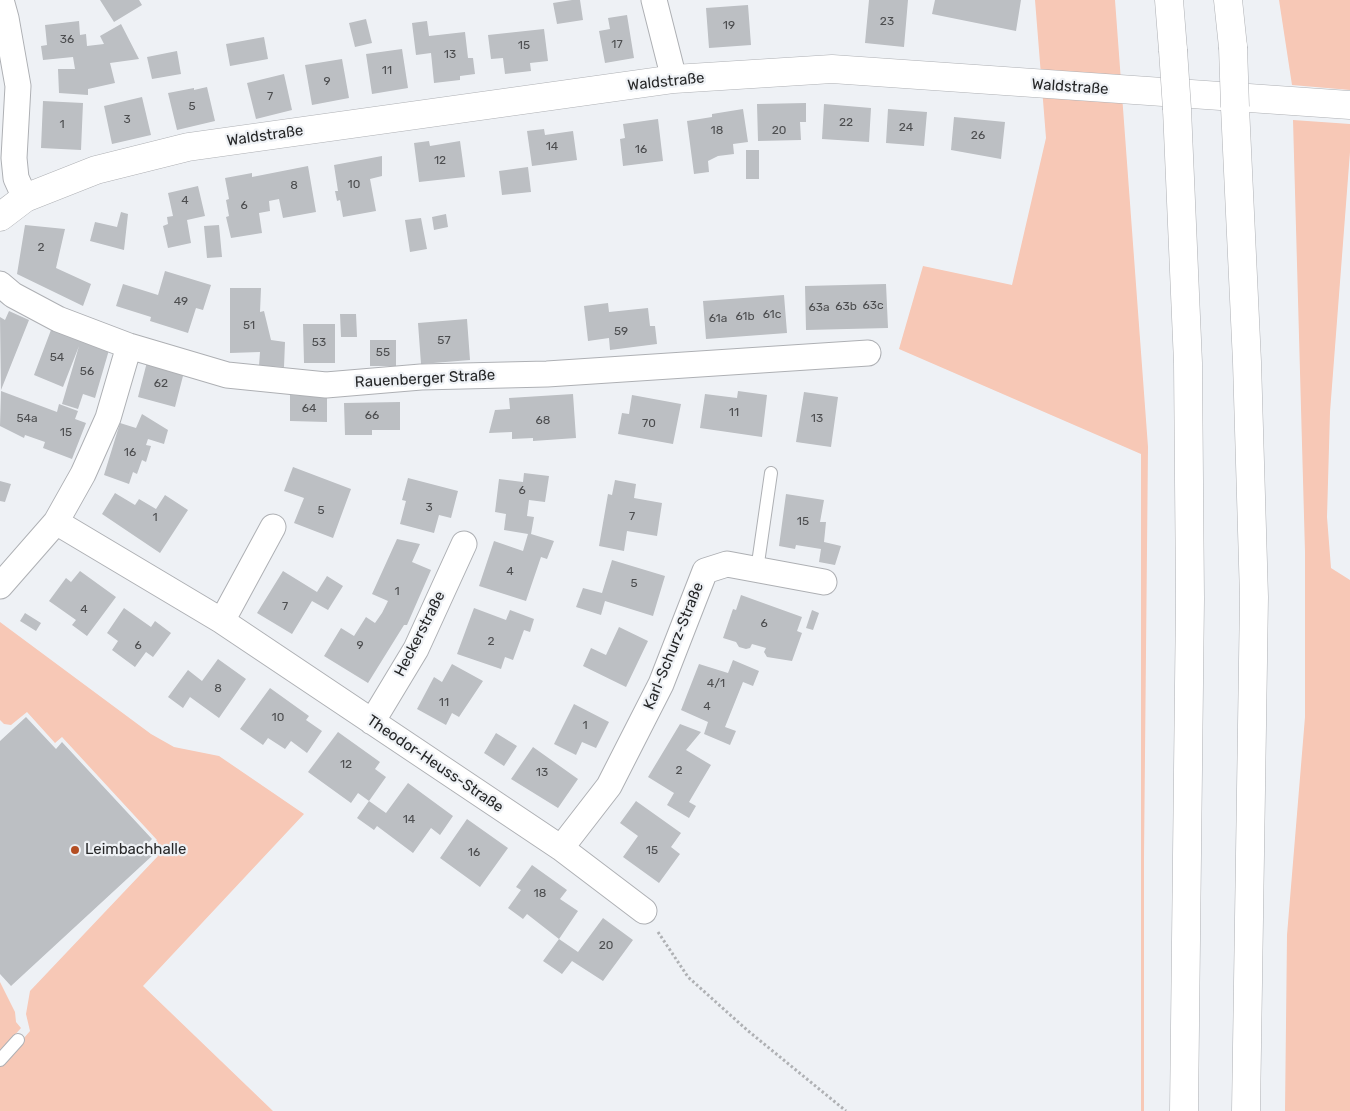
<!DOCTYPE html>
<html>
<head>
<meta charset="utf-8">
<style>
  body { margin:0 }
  canvas { display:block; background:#eef1f5 }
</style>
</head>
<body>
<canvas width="1350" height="1111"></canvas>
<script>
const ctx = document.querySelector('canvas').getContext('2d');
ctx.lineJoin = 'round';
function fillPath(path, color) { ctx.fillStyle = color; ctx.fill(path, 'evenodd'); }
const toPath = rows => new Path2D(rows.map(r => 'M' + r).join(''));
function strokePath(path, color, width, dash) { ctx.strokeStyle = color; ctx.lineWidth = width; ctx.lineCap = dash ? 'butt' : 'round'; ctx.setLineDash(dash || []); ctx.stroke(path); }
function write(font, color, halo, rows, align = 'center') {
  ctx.font = font + ' Rubik,sans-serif'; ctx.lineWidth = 4.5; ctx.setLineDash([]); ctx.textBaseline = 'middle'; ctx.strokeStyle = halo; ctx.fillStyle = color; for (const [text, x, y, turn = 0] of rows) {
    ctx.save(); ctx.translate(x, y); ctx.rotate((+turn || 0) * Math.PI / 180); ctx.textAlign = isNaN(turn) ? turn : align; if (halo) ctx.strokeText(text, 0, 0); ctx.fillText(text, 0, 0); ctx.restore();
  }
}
fillPath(toPath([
  [1035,0,1115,0,1148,447,1144,857,1144,1111,1141,1111,1141,454,899,349,923,266,1012,285,1046,138],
  [1279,0,1350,0,1350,90,1292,85],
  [1293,120,1350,124,1350,152,1330,412,1327,517,1331,568,1350,580,1350,1111,1285,1111,1287,935,1305,717,1305,552],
  [0,622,151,734,174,747,219,756,304,814,143,986,273,1111,0,1111,0,1066,30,1031,26,1014,30,991,158,856,150,846,157,840,62,737,55,743,27,712,11,725,4,724,0,720],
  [0,982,15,1012,16,1022,21,1028,0,1052]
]), '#f7c8b6');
fillPath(toPath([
  [100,0,139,0,142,5,114,22],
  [572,0,580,0,583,20,557,24,553,3],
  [869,0,908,0,904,47,865,43],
  [935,0,1021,0,1016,31,932,14],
  [748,5,751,45,709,48,706,8],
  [627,15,634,58,605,63,599,31,610,29,608,18],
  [366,19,372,43,355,47,349,23],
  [79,21,80,35,86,34,87,46,104,44,100,36,121,24,139,59,110,63,115,83,88,89,88,95,59,93,58,69,75,69,73,57,43,60,41,46,47,45,45,25],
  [427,21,429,36,465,32,468,58,473,58,475,74,460,76,460,80,434,83,431,53,416,55,412,23],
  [544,29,548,61,530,63,531,71,505,74,503,58,491,59,488,35],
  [264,37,268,59,230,66,226,44],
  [402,49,408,88,372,94,366,54],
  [177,51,181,74,152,79,147,57],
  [342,59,349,98,312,105,305,65],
  [284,74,292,110,256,119,247,83],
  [207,87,215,121,177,130,168,93,194,88,194,90],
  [142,97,151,135,112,144,104,106],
  [43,101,83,103,81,150,41,148],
  [806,103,806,122,800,122,801,140,758,141,757,104],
  [824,104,871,108,869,142,822,139],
  [743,109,748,142,733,144,734,154,718,156,708,161,709,172,694,174,687,121,712,117,712,114],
  [888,109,927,112,924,146,886,143],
  [954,117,1005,122,1001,159,951,150],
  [658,119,663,161,623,166,620,139,625,138,623,124],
  [544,129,545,135,573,131,577,160,532,166,527,131],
  [429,141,430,146,460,141,465,177,419,182,414,143],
  [746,150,759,150,759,179,746,179],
  [382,156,382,176,370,179,376,211,343,217,340,200,337,201,335,191,338,191,334,165],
  [308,166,316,212,283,218,279,199,269,201,270,211,259,213,262,233,231,238,226,217,229,216,226,200,229,199,225,178,252,173,252,177],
  [528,167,531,192,502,195,499,171],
  [198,186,205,216,187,220,191,243,168,248,163,226,168,224,167,217,173,216,168,193],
  [121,212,128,214,124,250,90,241,95,222,117,227],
  [446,214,448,227,434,230,432,217],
  [421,218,427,249,410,252,405,220],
  [25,225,65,229,56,268,91,284,83,306,17,274],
  [219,225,222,257,207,258,204,226],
  [165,271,211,285,203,310,196,308,188,333,150,321,151,317,116,306,123,284,158,295],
  [886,284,888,328,806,330,805,286],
  [230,288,261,288,260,312,264,311,271,340,285,342,284,367,259,366,260,352,230,353],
  [784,295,787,333,706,339,703,301],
  [608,303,609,312,648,308,650,326,655,326,657,344,610,350,609,338,588,341,584,306],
  [9,311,29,320,1,390,0,317,5,320],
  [340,314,356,314,357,337,341,337],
  [467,319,470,360,421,364,418,323],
  [303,324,335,324,335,363,304,363],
  [51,330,109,350,95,398,83,394,78,409,62,404,79,346,63,387,34,375],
  [370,340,396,340,396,366,370,366],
  [147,362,184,372,175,407,138,397],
  [1,391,57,412,59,404,78,411,75,419,86,423,72,459,43,448,45,442,25,435,24,438,0,426],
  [738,391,767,395,762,437,700,428,705,394,737,398],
  [804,392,838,397,831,447,796,442],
  [573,394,576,438,533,441,533,438,512,439,512,432,489,433,495,410,510,409,509,398],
  [290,395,327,396,327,422,290,421],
  [632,395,681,404,673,444,618,434,622,413,629,414],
  [400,402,400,430,372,430,372,435,345,435,344,403],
  [142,414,168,430,164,444,148,439,146,445,151,446,146,462,142,460,137,474,133,472,129,484,104,475,120,423,136,428],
  [293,467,351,489,333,538,294,523,304,498,284,491],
  [524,473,549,476,545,502,529,500,527,516,534,517,531,534,554,541,547,559,541,557,526,601,479,586,494,541,523,551,528,534,504,530,506,514,495,512,499,479,523,482],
  [408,478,458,491,451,518,439,515,434,533,400,524,406,501,402,500],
  [615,480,636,484,634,498,662,503,657,536,627,531,624,551,599,546,608,494,612,495],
  [0,481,11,484,5,502,0,501],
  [115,493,135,505,139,499,156,509,165,495,188,510,160,553,102,514],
  [786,494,824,500,820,522,826,522,824,542,841,546,835,565,819,562,821,549,796,545,795,549,779,546],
  [397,539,420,544,412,562,431,570,407,625,404,625,368,683,324,656,341,628,354,636,366,617,375,623,382,613,388,601,372,594],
  [612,560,665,576,653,616,605,601,601,615,576,607,583,588,602,593],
  [80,571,116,597,87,636,72,625,76,620,49,601,66,578,71,582],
  [283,571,317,592,327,576,343,586,328,610,312,601,292,634,257,613],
  [741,595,802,617,797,631,802,633,792,661,767,657,764,652,766,648,752,644,750,648,746,649,739,647,736,642,723,638,733,609,736,610],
  [124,608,151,627,155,621,171,633,153,657,146,652,135,667,112,650,118,641,107,633],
  [474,608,506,620,510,610,534,619,530,632,524,630,513,660,505,657,501,669,457,654],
  [812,610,819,613,813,630,806,628],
  [25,613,41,623,36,631,20,621],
  [619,627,648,641,626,687,583,666,591,648,606,655],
  [218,659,246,679,219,718,190,697,183,708,168,697,188,670,202,681],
  [733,660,759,671,753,686,743,682,725,727,736,731,730,745,704,734,708,722,681,710,699,664,728,673],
  [452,664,483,681,459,717,452,713,446,725,417,709,434,677,442,682],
  [270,688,309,716,306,720,322,731,307,753,291,741,285,749,268,738,263,745,240,729],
  [574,704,609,722,596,748,582,742,576,755,554,744],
  [26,717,56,749,62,742,152,839,145,846,153,855,11,986,0,974,0,741],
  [680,724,701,732,686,750,711,765,689,802,696,806,689,818,667,805,674,793,648,777],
  [338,732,380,762,375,769,386,777,369,801,358,793,351,803,308,772],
  [496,733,517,746,504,766,484,753],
  [533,747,578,779,558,808,511,779],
  [408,783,453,816,440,835,431,828,413,853,377,826,374,830,357,818,369,801,386,813],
  [636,801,681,833,671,847,680,854,659,883,623,857,638,836,620,823],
  [467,819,508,848,480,887,440,858],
  [532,865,567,890,560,899,578,911,559,939,527,914,523,919,508,908,521,890,516,887],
  [603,918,633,940,603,981,572,961,562,974,543,961,559,939,578,952]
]), '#bcbfc3');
const lane = toPath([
  [757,570,771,473],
  [0,1060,18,1040]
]);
const street = toPath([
  [1,0,6,18,18,86,14,158,16,178,25,198],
  [654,0,674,79],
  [0,284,13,295,58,319,129,346,227,375,326,385,421,377,547,374,868,353],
  [56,522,222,621,561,848,644,911],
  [0,586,56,522,83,474,108,418,129,346],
  [222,621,273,527],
  [372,722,416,649,464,544],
  [561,848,609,786,661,684,705,571,727,564,824,582]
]);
const secondary = toPath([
  [0,217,25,198,96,170,188,147,674,79,832,69,1350,105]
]);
const highway = toPath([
  [1169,0,1173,50],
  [1228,0,1233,47],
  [1235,107,1247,362,1254,597,1246,1111],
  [1177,109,1188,363,1190,599,1184,1111]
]);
strokePath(lane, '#aeb0b4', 14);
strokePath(street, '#aeb0b4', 27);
strokePath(secondary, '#aeb0b4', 29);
strokePath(highway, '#aeb0b4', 29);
strokePath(toPath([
  [658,932,688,977,747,1030,846,1111]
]), '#afb1b4', 3, [2.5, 2.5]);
strokePath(lane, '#fff', 12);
strokePath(street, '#fff', 25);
strokePath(secondary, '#fff', 28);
strokePath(highway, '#fff', 28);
const highwayBridge = toPath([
  [1233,47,1235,107],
  [1173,50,1177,109]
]);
strokePath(highwayBridge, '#aeb0b4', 29, []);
strokePath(highwayBridge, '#fff', 28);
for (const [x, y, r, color] of [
  [75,850,5,"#b44e23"]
]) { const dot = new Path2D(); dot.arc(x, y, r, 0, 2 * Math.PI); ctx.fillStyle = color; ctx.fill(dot); strokePath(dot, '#eef1f5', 2); }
write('12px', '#4c4d4f', null, [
  ["23",887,22],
  ["19",729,26],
  ["36",67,40],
  ["17",617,45],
  ["15",524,46],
  ["13",450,55],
  ["11",387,71],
  ["9",327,82],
  ["7",270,97],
  ["5",192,107],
  ["3",127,120],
  ["22",846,123],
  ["1",62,125],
  ["24",906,128],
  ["18",717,131],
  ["20",779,131],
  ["26",978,136],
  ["14",552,147],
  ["16",641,150],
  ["12",440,161],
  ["10",354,185],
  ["8",294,186],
  ["4",185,201],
  ["6",244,206],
  ["2",41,248],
  ["49",181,302],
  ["63c",873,306],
  ["63b",846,307],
  ["63a",819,308],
  ["61c",772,315],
  ["61b",745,317],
  ["61a",718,319],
  ["51",249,326],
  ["59",621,332],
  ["57",444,341],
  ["53",319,343],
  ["55",383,353],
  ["54",57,358],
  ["56",87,372],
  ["62",161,384],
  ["64",309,409],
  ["11",734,413],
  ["66",372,416],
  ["54a",27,419],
  ["13",817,419],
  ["68",543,421],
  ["70",649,424],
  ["15",66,433],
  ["16",130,453],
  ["6",522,491],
  ["3",429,508],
  ["5",321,511],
  ["7",632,517],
  ["1",155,518],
  ["15",803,522],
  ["4",510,572],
  ["5",634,584],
  ["1",397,592],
  ["7",285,607],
  ["4",84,610],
  ["6",764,624],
  ["2",491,642],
  ["6",138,646],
  ["9",360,646],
  ["4/1",716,684],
  ["8",218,689],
  ["11",444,703],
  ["4",707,707],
  ["10",278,718],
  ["1",585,726],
  ["12",346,765],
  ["2",679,771],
  ["13",542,773],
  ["14",409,820],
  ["15",652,851],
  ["16",474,853],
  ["18",540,894],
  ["20",606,946]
]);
write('15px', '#262728', '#eef1f5', [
  ["Waldstraße",666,82,-6],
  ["Waldstraße",1070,87,4],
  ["Waldstraße",265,136,-8],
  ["Rauenberger Straße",425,379,-3],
  ["Heckerstraße",420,634,-63],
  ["Karl-Schurz-Straße",674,646,-68],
  ["Theodor-Heuss-Straße",435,764,34]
]);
write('15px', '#262728', '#eef1f5', [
  ["Leimbachhalle",85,850]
], 'left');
</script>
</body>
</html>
